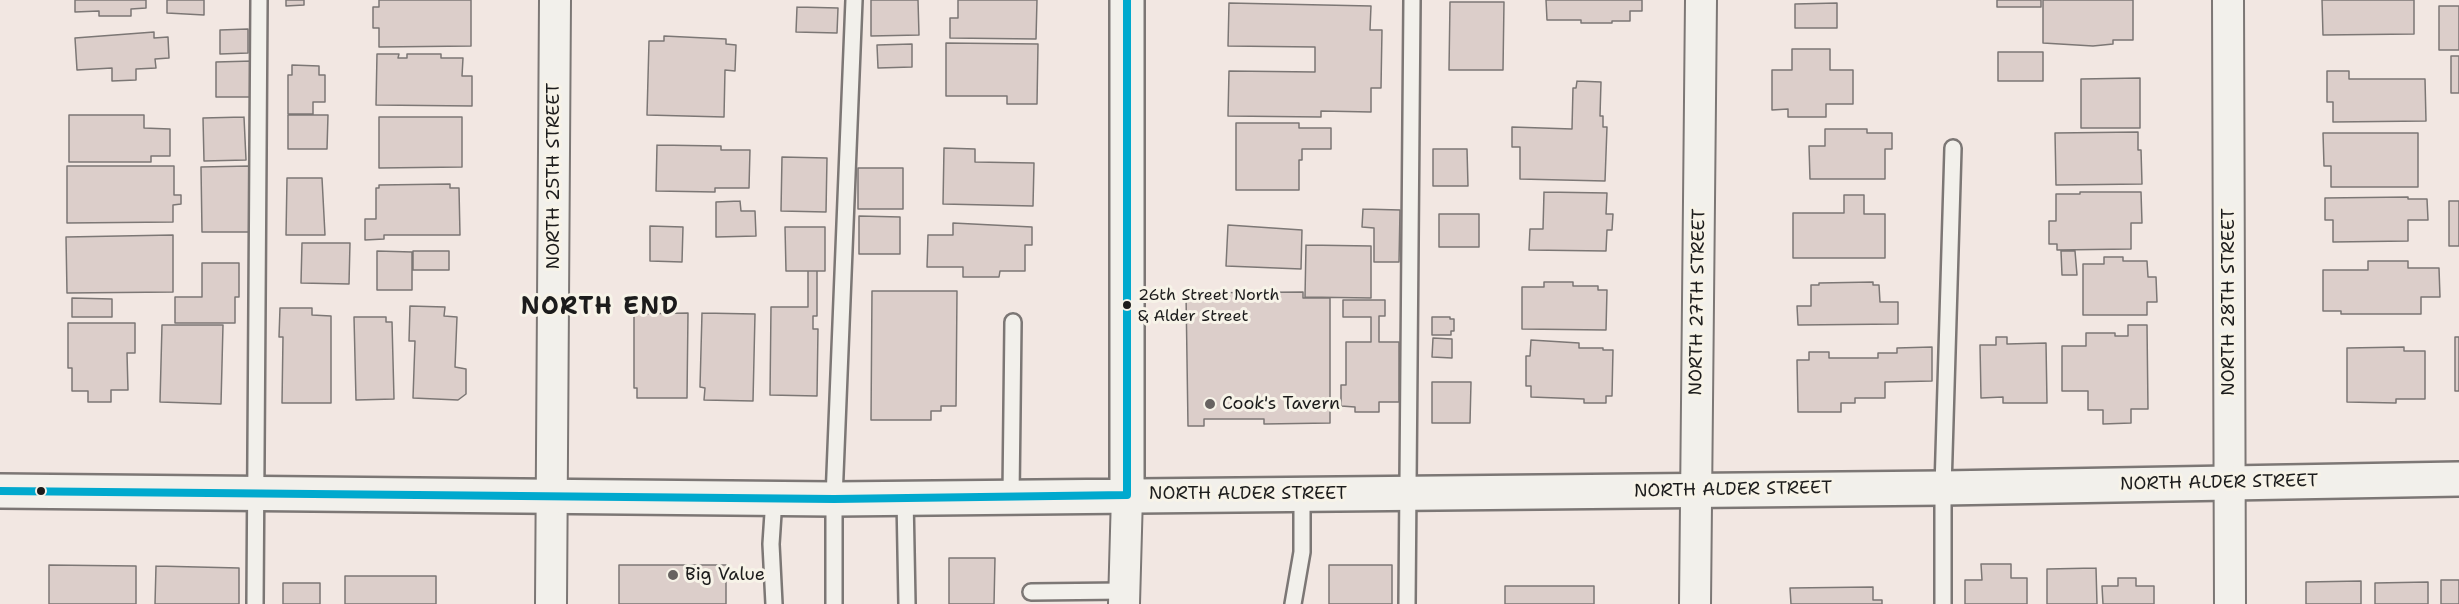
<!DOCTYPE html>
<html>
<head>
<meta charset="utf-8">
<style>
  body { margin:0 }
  canvas { display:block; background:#f2e7e2 }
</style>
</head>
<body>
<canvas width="2459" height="604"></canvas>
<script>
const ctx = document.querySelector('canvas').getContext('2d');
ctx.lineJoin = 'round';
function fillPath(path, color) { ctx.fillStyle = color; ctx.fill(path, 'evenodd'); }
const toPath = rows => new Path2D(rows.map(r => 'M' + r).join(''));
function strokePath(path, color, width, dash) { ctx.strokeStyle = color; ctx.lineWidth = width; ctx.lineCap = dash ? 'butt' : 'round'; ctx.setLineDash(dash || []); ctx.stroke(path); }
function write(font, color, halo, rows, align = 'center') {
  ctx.font = font + ' "Shantell Sans",sans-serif'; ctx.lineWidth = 6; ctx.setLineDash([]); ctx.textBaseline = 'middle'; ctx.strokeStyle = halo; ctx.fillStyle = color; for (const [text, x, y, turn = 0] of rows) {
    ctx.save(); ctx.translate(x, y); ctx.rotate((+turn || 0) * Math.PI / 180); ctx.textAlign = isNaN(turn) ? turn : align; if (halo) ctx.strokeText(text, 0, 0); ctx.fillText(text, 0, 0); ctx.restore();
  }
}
const building = toPath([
  [75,0,146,0,146,8,131,9,131,16,99,16,99,11,75,12,75,0],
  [167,0,204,0,204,15,167,13,167,0],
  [286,0,304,0,304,5,286,6,286,0],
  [379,0,471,0,471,46,379,47,379,28,373,28,373,7,379,7,379,0],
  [871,0,918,0,919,35,871,36,871,0],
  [958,0,1037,0,1036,39,950,38,950,18,958,18,958,0],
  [1546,0,1642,0,1642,11,1630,11,1630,21,1612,21,1612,23,1581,23,1581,20,1547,20,1546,0],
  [1997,0,2041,0,2041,7,1997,7,1997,0],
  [2043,0,2133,0,2133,40,2113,40,2113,44,2093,46,2043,43,2043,0],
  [2322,0,2414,0,2414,34,2323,35,2322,0],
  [1450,2,1504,2,1503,70,1449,70,1450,2],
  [1229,3,1371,6,1370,30,1382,30,1381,88,1371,88,1371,112,1321,111,1321,117,1228,116,1229,71,1315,72,1315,47,1228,46,1229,3],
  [1837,3,1837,28,1795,28,1795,4,1837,3],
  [2439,6,2459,6,2459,50,2439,50,2439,6],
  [797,7,838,8,837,33,796,32,797,7],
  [248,29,248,53,220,54,220,30,248,29],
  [154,32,154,38,168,37,169,58,155,59,156,68,136,69,136,80,112,81,112,68,77,70,75,38,154,32],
  [664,36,726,39,726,44,736,45,735,71,725,70,724,117,647,115,649,41,664,41,664,36],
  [946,43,1038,44,1037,104,1007,104,1007,96,946,96,946,43],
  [912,44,912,67,878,68,877,45,912,44],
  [1792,49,1830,49,1830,70,1853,70,1853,104,1826,104,1826,117,1788,117,1788,109,1772,110,1772,70,1792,70,1792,49],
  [1998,52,2043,52,2043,81,1998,81,1998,52],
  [377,54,399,54,398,58,407,58,407,54,441,54,441,58,463,58,462,76,472,76,472,106,376,105,377,54],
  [2451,56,2459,56,2459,93,2451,93,2451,56],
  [253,61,253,97,216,97,216,62,253,61],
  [292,65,319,66,319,75,325,75,325,102,313,102,313,114,288,114,288,75,292,75,292,65],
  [2327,71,2349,71,2349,79,2425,79,2426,121,2333,122,2333,102,2327,102,2327,71],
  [2140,78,2140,128,2081,128,2081,79,2140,78],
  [1577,81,1601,82,1600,116,1603,116,1603,127,1607,127,1605,181,1520,179,1520,147,1512,147,1512,127,1572,129,1573,88,1576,88,1577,81],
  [69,115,144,115,144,128,170,129,170,156,151,156,151,162,69,162,69,115],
  [288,115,328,115,327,149,288,149,288,115],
  [244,117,246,160,204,161,203,118,244,117],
  [379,117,462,117,462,167,379,168,379,117],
  [1236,123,1299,123,1299,128,1331,128,1331,149,1302,149,1302,160,1299,160,1299,190,1236,190,1236,123],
  [1825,129,1867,129,1867,133,1892,133,1892,149,1885,149,1885,179,1810,179,1809,146,1825,146,1825,129],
  [2138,132,2138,150,2141,150,2142,184,2056,185,2055,133,2138,132],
  [2323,133,2418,133,2418,187,2331,187,2331,166,2324,166,2323,133],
  [657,145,721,146,721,150,750,150,749,188,715,188,715,192,656,191,657,145],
  [944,148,975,149,975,162,1034,163,1033,206,943,204,944,148],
  [1433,149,1467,149,1468,186,1433,186,1433,149],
  [782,157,827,158,826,212,781,211,782,157],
  [67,166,174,166,174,195,181,195,181,204,173,205,173,222,67,223,67,166],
  [250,166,251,232,202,232,201,167,250,166],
  [858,168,903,168,903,209,858,209,858,168],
  [287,178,322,178,325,235,286,235,287,178],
  [450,184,450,188,459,188,460,235,384,235,384,239,365,240,365,219,376,219,376,188,379,188,379,185,450,184],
  [1544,192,1607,193,1606,214,1613,214,1612,230,1607,230,1606,251,1529,250,1530,229,1543,229,1544,192],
  [2080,192,2141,192,2142,223,2131,223,2131,249,2057,250,2057,244,2049,244,2049,221,2056,221,2056,194,2080,194,2080,192],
  [1844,195,1864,195,1864,214,1885,214,1885,258,1793,258,1793,213,1844,213,1844,195],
  [2408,197,2408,199,2427,199,2428,220,2408,220,2408,241,2333,242,2333,220,2325,220,2325,198,2408,197],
  [740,201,741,211,755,211,756,236,716,237,716,202,740,201],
  [2449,201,2459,201,2459,246,2449,246,2449,201],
  [1363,209,1400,210,1399,262,1374,262,1374,228,1362,227,1363,209],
  [1439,214,1479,214,1479,247,1439,247,1439,214],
  [859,216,900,217,900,254,859,254,859,216],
  [953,223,1032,227,1032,245,1025,245,1025,271,1000,271,999,277,963,277,963,267,927,267,928,235,953,235,953,223],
  [1228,225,1302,230,1301,269,1226,266,1228,225],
  [650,226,683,227,682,262,650,261,650,226],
  [785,227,825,227,825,271,786,271,785,227],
  [173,235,173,292,67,293,66,237,173,235],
  [302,243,350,243,349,284,301,283,302,243],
  [1306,245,1371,246,1371,298,1305,297,1306,245],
  [377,251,412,252,412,290,377,290,377,251],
  [413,251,449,251,449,270,413,270,413,251],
  [2061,251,2075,251,2077,275,2062,275,2061,251],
  [2104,257,2123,257,2123,261,2147,261,2148,277,2156,277,2157,302,2147,302,2147,315,2083,315,2083,264,2104,264,2104,257],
  [2368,261,2408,261,2408,268,2439,268,2440,297,2421,297,2421,314,2341,314,2341,311,2323,311,2323,270,2368,270,2368,261],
  [202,263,239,263,239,297,235,297,235,323,175,323,175,297,202,297,202,263],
  [808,271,817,271,817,316,813,316,813,329,818,329,817,396,770,395,771,307,808,307,808,271],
  [1544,282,1573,282,1573,286,1598,286,1598,290,1607,290,1606,330,1522,329,1522,287,1544,287,1544,282],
  [1873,282,1873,285,1879,285,1880,302,1898,302,1898,324,1798,325,1797,306,1811,306,1811,285,1819,285,1819,283,1873,282],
  [872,291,957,291,956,406,941,406,941,411,931,411,931,420,871,420,872,291],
  [1303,292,1303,298,1330,298,1330,423,1264,424,1264,419,1204,419,1204,426,1188,426,1186,293,1303,292],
  [72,298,112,299,112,317,72,317,72,298],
  [1343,300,1385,300,1385,316,1379,316,1379,342,1399,342,1399,402,1379,402,1379,412,1355,412,1355,407,1341,406,1341,385,1346,385,1346,342,1371,342,1371,317,1343,317,1343,300],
  [410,306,445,307,444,316,457,317,455,367,466,369,466,394,458,400,413,398,415,341,409,341,410,306],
  [280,308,312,308,312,315,331,316,331,403,282,403,283,337,279,337,280,308],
  [688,313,687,398,637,398,637,388,634,388,634,314,688,313],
  [702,313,755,314,753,401,704,400,705,388,700,387,702,313],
  [354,317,386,317,386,322,392,322,394,399,356,400,354,317],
  [1432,317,1450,317,1450,319,1454,319,1454,331,1451,331,1451,335,1432,335,1432,317],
  [68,323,135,323,135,353,127,353,128,390,111,390,111,402,88,402,88,391,72,391,72,368,68,368,68,323],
  [162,325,223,325,221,404,160,402,162,325],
  [2128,325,2147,325,2148,409,2131,409,2131,423,2103,424,2103,410,2088,410,2088,391,2062,391,2062,346,2086,346,2086,333,2115,333,2115,336,2128,336,2128,325],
  [1996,337,2007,337,2007,344,2046,343,2047,403,2003,403,2003,397,1981,398,1980,345,1996,345,1996,337],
  [2455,337,2459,337,2459,391,2455,391,2455,337],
  [1433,338,1452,339,1452,358,1432,357,1433,338],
  [1531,340,1579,343,1579,348,1603,348,1603,350,1613,350,1612,396,1606,396,1606,403,1584,403,1584,399,1531,397,1531,386,1526,386,1526,356,1530,356,1531,340],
  [1932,347,1932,381,1885,382,1885,398,1855,398,1855,403,1841,403,1841,412,1798,412,1797,360,1809,360,1809,352,1829,352,1829,358,1878,358,1878,353,1897,353,1897,348,1932,347],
  [2404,347,2404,351,2425,351,2425,399,2396,399,2396,403,2347,402,2347,348,2404,347],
  [1432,382,1471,382,1470,423,1432,423,1432,382],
  [949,558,995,558,994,604,949,604,949,558],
  [1981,564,2011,564,2011,578,2027,578,2027,604,1965,604,1965,580,1982,580,1981,564],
  [49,565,136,566,136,604,49,604,49,565],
  [619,565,726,565,726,604,619,604,619,565],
  [1329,565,1392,565,1392,604,1329,604,1329,565],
  [156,566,239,568,239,604,155,604,156,566],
  [2096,568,2097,604,2047,604,2047,569,2096,568],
  [345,576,436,576,436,604,345,604,345,576],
  [2118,578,2136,578,2136,586,2154,586,2154,604,2103,604,2102,586,2118,586,2118,578],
  [2441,580,2459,580,2459,604,2441,604,2441,580],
  [2361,581,2361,604,2306,604,2306,582,2361,581],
  [2428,582,2428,604,2375,604,2375,583,2428,582],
  [283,583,320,583,320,604,283,604,283,583],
  [1505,586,1594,586,1594,604,1505,604,1505,586],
  [1873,587,1873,600,1882,600,1882,604,1791,604,1790,588,1873,587]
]);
fillPath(building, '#dcceca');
strokePath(building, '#7c7775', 1.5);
const service = toPath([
  [1011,496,1013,322],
  [905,497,907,604],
  [1031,592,1124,591],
  [255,604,259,0],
  [774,604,771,544,774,498],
  [834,604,834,499,854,0],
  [1293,604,1302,552,1302,494],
  [1407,604,1412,0],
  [1943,604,1943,488,1953,148]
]);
const minor = toPath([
  [2228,0,2230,604],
  [551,604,555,0],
  [1124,604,1127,495],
  [1695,604,1701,0]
]);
const tertiary = toPath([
  [0,491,834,499,1943,488,2459,479],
  [1127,495,1127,0]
]);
strokePath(service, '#7c7775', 20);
strokePath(minor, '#7c7775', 34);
strokePath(tertiary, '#7c7775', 38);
strokePath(service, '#f2f0eb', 15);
strokePath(minor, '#f2f0eb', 30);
strokePath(tertiary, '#f2f0eb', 33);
strokePath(toPath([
  [1127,0,1127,495],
  [0,491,834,499,1127,495]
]), '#00a9ce', 8);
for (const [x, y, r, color] of [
  [1127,305,5,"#1c1c1c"],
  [1210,404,6,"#676361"],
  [41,491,5,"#1c1c1c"],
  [673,575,6,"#676361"]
]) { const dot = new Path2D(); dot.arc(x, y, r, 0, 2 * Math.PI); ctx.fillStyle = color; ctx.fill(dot); strokePath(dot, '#f7f3e8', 2); }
write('16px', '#1c1c1c', '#f7f3e8', [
  ["26th Street North",1138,296],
  ["& Alder Street",1138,317]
], 'left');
write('18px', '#1c1c1c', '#f7f3e8', [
  ["NORTH 25TH STREET",554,176,-90],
  ["NORTH 27TH STREET",1698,302,-89],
  ["NORTH 28TH STREET",2229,302,-90],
  ["NORTH ALDER STREET",2219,483,-1],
  ["NORTH ALDER STREET",1733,490,-1],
  ["NORTH ALDER STREET",1248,494]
]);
write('18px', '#1c1c1c', '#f7f3e8', [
  ["Cook's Tavern",1222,404],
  ["Big Value",685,575]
], 'left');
ctx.letterSpacing = '1.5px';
write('bold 24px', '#1c1c1c', '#f7f3e8', [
  ["NORTH END",600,308]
]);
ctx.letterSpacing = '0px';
</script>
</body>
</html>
